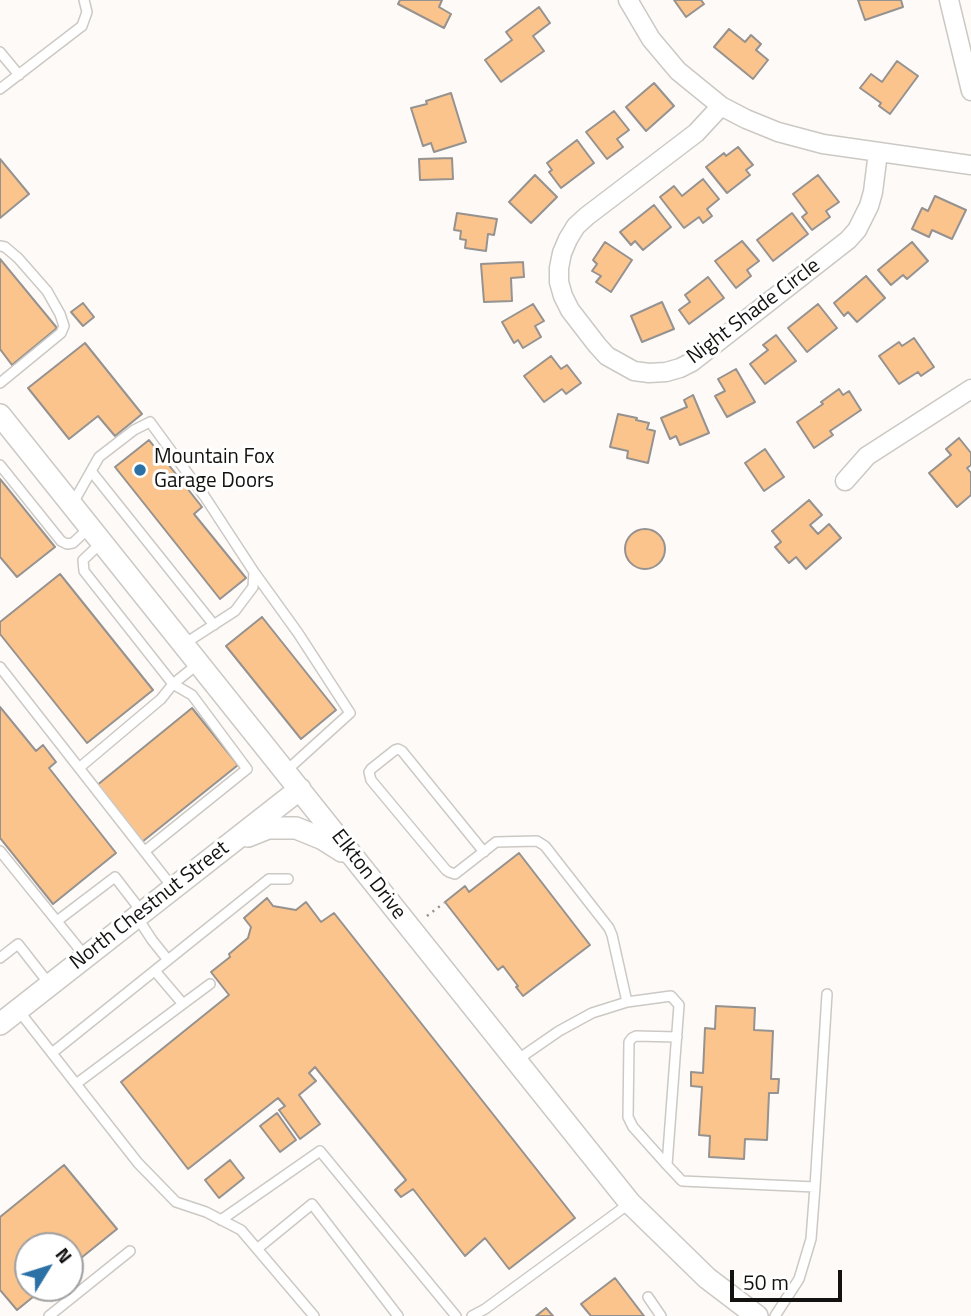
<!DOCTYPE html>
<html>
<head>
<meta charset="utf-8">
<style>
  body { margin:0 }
  #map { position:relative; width:971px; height:1316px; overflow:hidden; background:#fefaf7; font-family:"Titillium Web",sans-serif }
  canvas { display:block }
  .north { position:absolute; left:14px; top:1232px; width:70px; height:70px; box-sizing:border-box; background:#fff; border:2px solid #a1a0a0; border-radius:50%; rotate:52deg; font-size:19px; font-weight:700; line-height:28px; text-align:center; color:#131211 }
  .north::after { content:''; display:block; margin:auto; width:24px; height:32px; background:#2c71a6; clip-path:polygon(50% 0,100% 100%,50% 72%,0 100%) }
  .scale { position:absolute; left:730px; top:1270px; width:112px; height:32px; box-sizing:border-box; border:4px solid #131211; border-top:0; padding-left:9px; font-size:21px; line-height:24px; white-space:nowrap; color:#131211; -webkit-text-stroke:5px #fff; paint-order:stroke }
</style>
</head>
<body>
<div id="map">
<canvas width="971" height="1316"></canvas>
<div class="north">N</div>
<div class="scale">50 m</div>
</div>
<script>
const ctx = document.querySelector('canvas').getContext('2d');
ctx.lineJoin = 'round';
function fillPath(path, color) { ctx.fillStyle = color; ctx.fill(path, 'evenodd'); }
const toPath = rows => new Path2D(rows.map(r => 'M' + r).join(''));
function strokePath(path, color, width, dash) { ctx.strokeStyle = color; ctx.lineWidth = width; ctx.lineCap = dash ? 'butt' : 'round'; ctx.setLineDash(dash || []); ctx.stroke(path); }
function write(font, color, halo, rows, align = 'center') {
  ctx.font = font + ' "Titillium Web",sans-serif'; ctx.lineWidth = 6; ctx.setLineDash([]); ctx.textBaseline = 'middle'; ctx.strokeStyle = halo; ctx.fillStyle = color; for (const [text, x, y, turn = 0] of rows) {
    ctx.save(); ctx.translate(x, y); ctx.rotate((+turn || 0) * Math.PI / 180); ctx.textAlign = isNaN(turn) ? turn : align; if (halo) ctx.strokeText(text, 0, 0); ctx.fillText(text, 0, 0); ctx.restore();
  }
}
const building = toPath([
  [400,0,442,0,439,7,451,14,444,28,398,4,400,0],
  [674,0,701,0,704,4,686,17,674,0],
  [858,0,901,0,903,7,865,20,858,0],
  [539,7,550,23,533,36,544,51,501,82,485,60,512,40,506,32,539,7],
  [729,29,745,42,751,35,761,44,756,50,768,60,753,79,714,47,729,29],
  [897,61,918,76,890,114,879,106,881,103,860,88,871,74,882,82,897,61],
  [654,83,674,106,646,131,626,107,654,83],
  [451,93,466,142,434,152,431,143,423,146,411,108,427,104,426,101,451,93],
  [614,111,629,130,617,139,623,147,607,159,586,132,614,111],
  [577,140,594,163,561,188,549,172,552,170,547,163,577,140],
  [738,147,753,165,746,170,750,175,727,193,706,167,724,153,726,156,738,147],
  [452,158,453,179,420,180,419,159,452,158],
  [0,159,29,194,0,218,0,159],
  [535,175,557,197,531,223,509,202,535,175],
  [818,175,839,202,826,211,830,217,812,230,802,217,807,213,793,194,818,175],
  [703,179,719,199,707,209,712,216,703,223,699,217,684,228,660,197,674,186,682,196,703,179],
  [935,196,966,210,952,239,932,230,929,237,912,229,922,208,928,211,935,196],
  [654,205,671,227,643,250,635,241,631,245,620,232,654,205],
  [457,213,497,219,494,235,488,234,486,251,465,248,466,240,460,239,461,231,454,230,457,213],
  [792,213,808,234,773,261,757,240,792,213],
  [742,241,759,261,747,270,751,276,736,288,715,261,742,241],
  [605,242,632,260,611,292,596,282,601,276,592,271,597,264,593,260,605,242],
  [912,242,928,261,907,279,903,275,891,285,878,270,912,242],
  [0,259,57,328,12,365,0,349,0,259],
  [523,262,524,277,511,278,512,301,484,302,481,264,523,262],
  [866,276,885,298,857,322,848,312,844,316,834,303,866,276],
  [708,277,724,298,689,324,679,310,690,302,685,295,708,277],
  [662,302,674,329,642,342,631,316,662,302],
  [83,303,94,317,83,326,71,312,83,303],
  [533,304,544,321,535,326,541,337,523,348,518,340,514,343,502,322,533,304],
  [818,304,837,328,807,352,788,328,818,304],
  [776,335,796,361,765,384,750,364,768,350,763,345,776,335],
  [914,338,934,367,921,376,918,372,899,384,879,356,899,342,902,346,914,338],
  [85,343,142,414,115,436,98,416,69,439,28,388,85,343],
  [551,356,561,369,567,365,581,383,566,394,562,389,544,402,524,376,551,356],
  [736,369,755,402,727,417,715,396,725,391,718,379,736,369],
  [839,389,843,395,849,391,861,410,830,431,833,435,814,448,797,422,823,404,821,402,839,389],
  [693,395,709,433,680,445,676,436,670,439,661,418,687,407,684,400,693,395],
  [618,414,637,418,636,420,649,423,647,429,655,431,648,463,627,458,628,451,610,447,618,414],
  [959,438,971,453,971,465,967,468,971,473,971,495,957,507,929,473,951,455,946,449,959,438],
  [149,440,202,507,194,514,246,578,220,599,115,467,149,440],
  [765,449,784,477,764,491,745,463,765,449],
  [0,479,55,547,17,577,0,557,0,479],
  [809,500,822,515,810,525,818,534,829,524,841,538,806,569,796,557,789,563,775,547,781,542,772,531,809,500],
  '625 549a20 20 0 1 1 40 0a20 20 0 1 1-40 0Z',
  [60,574,153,690,87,743,0,634,0,622,60,574],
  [262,617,336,710,301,739,226,646,262,617],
  [0,707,36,751,43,745,56,762,49,768,116,853,53,904,0,838,0,707],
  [192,708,238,765,142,842,96,786,192,708],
  [519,853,590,945,523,996,516,987,518,986,503,966,498,970,445,902,465,886,469,892,519,853],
  [267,898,273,906,296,910,306,902,321,922,334,913,575,1218,509,1269,485,1238,465,1256,413,1189,401,1197,395,1190,406,1180,315,1067,309,1073,316,1081,299,1095,320,1124,300,1139,279,1110,285,1106,278,1098,188,1169,121,1082,229,995,211,972,230,957,229,954,248,938,251,927,244,918,267,898],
  [716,1006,755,1008,754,1030,773,1031,771,1079,779,1079,778,1093,769,1093,767,1140,745,1139,744,1159,709,1157,710,1136,699,1135,702,1087,691,1086,691,1072,703,1073,705,1028,715,1029,716,1006],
  [277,1113,296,1140,280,1152,260,1126,277,1113],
  [230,1160,244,1178,219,1198,205,1180,230,1160],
  [64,1165,117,1229,81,1258,69,1243,66,1246,28,1246,28,1288,44,1288,17,1310,0,1290,0,1217,64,1165],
  [615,1278,644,1316,591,1316,581,1304,615,1278],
  [546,1308,553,1316,536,1316,546,1308]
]);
fillPath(building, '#fcc48d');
strokePath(building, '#95928f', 2);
const service = toPath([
  [0,52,19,75],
  [0,89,82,26,87,12,84,0],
  [0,246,5,247,18,258,47,291,60,314,64,326,61,333,0,383],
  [0,465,61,541,67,544,73,543,90,527],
  [91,471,214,625],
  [73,503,99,457,134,430,150,422,205,497,254,572,253,587,235,611,184,644],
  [101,543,83,560,84,571,173,684,199,663],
  [254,572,298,633,350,713,286,771],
  [0,667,173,888],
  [79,768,161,699,173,684,192,695,247,769,145,851],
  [0,851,85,956],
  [484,852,402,751,398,749,395,750,371,769,369,772,371,780,446,870,449,872,455,874,496,842,537,841,545,846,609,928,612,935,627,1002],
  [137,917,152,940,168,960],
  [57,921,115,877,142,912],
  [0,958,18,944,50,985],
  [155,971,183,1004,76,1084,138,1163,176,1202,206,1212,241,1230,314,1316],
  [183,1004,210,984],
  [19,1011,76,1084],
  [52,1053,264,883,269,879,288,879],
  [517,1060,559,1031,592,1013,627,1002,671,996,679,1005,667,1165,682,1181,815,1187,827,994],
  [667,1165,633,1127,628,1117,629,1042,632,1038,636,1036,677,1037],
  [221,1220,320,1151,456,1316],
  [257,1249,312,1204,398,1316],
  [648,1297,661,1316],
  [49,1316,130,1251],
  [472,1316,485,1309,630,1203],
  [775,1316,799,1279,811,1239,815,1187]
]);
const minor = toPath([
  [628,0,651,39,678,71,721,106,746,119,778,132,823,144,971,165],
  [949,0,971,91],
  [721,106,696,133,587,216,576,226,568,239,562,253,559,268,559,282,563,296,570,310,597,345,607,356,634,371,649,373,666,372,680,368,692,362,848,240,857,230,869,206,873,192,878,152],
  [845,481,867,456,971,389]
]);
const tertiary = toPath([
  [0,415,630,1203,707,1278,757,1316],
  [248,836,268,828,296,828,323,839,342,851],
  [0,1024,300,789]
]);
strokePath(service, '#ccc9c5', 12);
strokePath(minor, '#ccc9c5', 21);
strokePath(tertiary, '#ccc9c5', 24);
strokePath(toPath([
  [427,916,444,903]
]), '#94918f', 2.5, [2, 5]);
strokePath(service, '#fff', 9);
strokePath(minor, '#fff', 18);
strokePath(tertiary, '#fff', 21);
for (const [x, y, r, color] of [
  [140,470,7,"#2c71a6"]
]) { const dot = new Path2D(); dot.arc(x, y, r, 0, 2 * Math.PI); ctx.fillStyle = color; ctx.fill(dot); strokePath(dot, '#fff', 2.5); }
write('21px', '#131211', '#fff', [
  ["Night Shade Circle",754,312,-37],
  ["Elkton Drive",368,875,52],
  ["North Chestnut Street",150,906,-38]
]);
write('21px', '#131211', '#fff', [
  ["Mountain Fox",154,458],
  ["Garage Doors",154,482]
], 'left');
</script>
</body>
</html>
